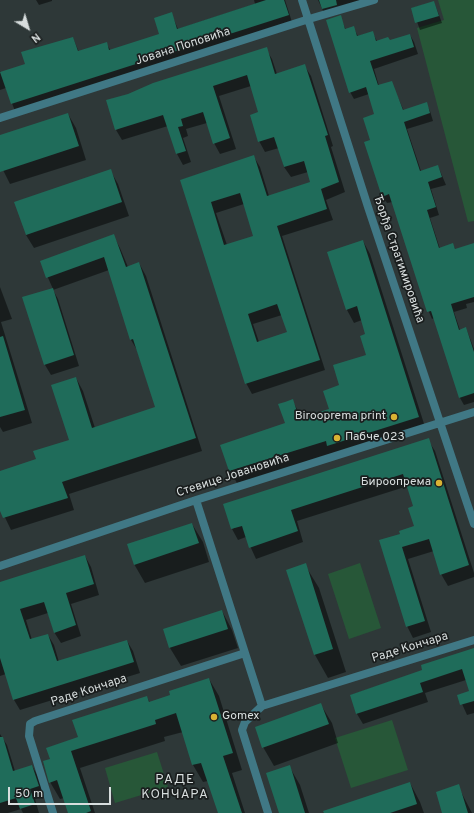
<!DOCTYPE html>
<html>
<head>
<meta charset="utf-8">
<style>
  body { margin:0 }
  #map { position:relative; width:474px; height:813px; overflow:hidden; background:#2e3838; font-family:Overpass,sans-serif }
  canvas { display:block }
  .north { position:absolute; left:8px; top:8px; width:40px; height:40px; -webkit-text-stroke:3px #1a1e1e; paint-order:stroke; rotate:142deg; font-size:11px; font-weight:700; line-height:16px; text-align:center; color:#d8dede }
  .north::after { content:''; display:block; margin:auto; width:14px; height:18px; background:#d8dede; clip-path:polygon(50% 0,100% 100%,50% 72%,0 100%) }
  .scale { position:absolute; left:8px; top:787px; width:103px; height:18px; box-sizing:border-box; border:2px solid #d8dede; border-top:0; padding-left:5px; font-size:12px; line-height:14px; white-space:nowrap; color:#d8dede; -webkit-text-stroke:3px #1a1e1e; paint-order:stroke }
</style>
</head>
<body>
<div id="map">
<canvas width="474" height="813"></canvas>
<div class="north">N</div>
<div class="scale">50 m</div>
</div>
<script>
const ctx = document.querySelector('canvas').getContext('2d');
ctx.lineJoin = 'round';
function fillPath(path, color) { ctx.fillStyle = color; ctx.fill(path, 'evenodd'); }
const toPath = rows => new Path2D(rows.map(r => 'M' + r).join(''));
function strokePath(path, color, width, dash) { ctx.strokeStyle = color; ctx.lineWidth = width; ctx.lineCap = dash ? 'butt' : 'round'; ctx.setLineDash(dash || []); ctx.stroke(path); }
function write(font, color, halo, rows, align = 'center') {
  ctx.font = font + ' Overpass,sans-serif'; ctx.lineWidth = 3.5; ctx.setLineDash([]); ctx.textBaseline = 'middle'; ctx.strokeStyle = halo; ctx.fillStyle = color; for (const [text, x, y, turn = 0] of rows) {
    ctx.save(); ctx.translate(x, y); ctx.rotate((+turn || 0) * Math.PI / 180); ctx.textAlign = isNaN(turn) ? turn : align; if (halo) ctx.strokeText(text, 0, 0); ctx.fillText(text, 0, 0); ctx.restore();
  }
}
fillPath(toPath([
  [438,0,474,0,474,221,468,222,417,28,444,20],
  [360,563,381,628,349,639,328,574],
  [392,720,408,770,351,788,335,738],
  [157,752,168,787,115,803,105,768]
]), '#275738');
fillPath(toPath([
  [36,0,52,0,52,1,39,5],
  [254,0,285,0,292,22,15,111,6,88,0,90,0,71,1,73,26,65,23,52,73,38,79,52,106,43,111,51,160,35,171,13,178,29,255,4],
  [318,0,371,0,325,15],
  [434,2,442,23,420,30,412,8],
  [340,17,346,30,353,27,358,36,372,32,377,41,390,41,410,35,414,42,418,54,374,69,379,86,391,82,404,111,426,104,430,111,433,121,407,129,421,171,438,166,446,185,431,189,439,215,430,218,440,249,453,245,456,250,474,244,474,302,466,304,467,308,454,312,460,330,466,328,474,349,474,402,464,405,460,398,434,318,432,319,426,305,393,202,387,203,383,196,371,140,375,115,369,94,354,99,350,92],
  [266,49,272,59,277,74,304,65,311,76,333,146,331,147,345,192,326,200,333,220,282,236,325,370,252,394,246,383,181,180,254,157,260,167,269,196,311,183,308,172,291,177,284,167,279,148,265,152,259,141,260,113,251,86,219,96,236,149,220,154,214,143,207,123,186,129,188,136,183,138,191,162,183,165,177,154,168,126,122,140,116,130],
  [244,204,254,237,227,245,216,213],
  [282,315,288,333,259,342,253,324],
  [68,114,76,128,86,160,10,184,0,164,0,136],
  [110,170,118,184,129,216,34,248,26,235],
  [113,235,120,248,128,267,139,263,146,276,202,451,69,494,74,510,11,530,0,507,0,472,37,460,70,441,76,378,83,391,95,428,156,408,137,350,131,340,109,270,53,290,58,299,79,366,51,375,45,365,23,298,53,289,41,262],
  [363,241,370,254,426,430,237,483,230,471,286,424,292,400,302,418,330,410,340,386,367,356,367,335,362,320,354,323,347,310],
  [0,287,12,319,1,322,32,423,3,432,0,427],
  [428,440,435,451,474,573,474,577,448,586,441,574,434,551,408,559,431,632,413,638,407,626,401,534,415,527,415,507,408,486,297,521,303,542,256,559,246,537,238,540,232,529],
  [192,524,203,542,209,562,145,583,134,564],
  [85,556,91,567,99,595,71,604,81,636,61,643,54,632,48,613,26,620,32,640,48,635,54,645,59,662,127,641,133,651,140,673,20,710,14,700,6,674,0,676,0,583],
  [305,565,319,588,346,672,328,678,315,655,288,570],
  [222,611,232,630,238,648,181,666,170,648,164,630],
  [474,649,474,713,467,715,458,695,470,692,466,680,425,693,428,702,363,724,357,714,351,695,424,670],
  [209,679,219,696,242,770,232,773,245,813,219,813,208,781,203,782,193,765,183,732,164,737,165,741,80,768,95,813,69,813,64,798,60,799,50,782,51,760,79,738,147,697,150,703,171,696],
  [321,705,332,723,338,743,274,766,263,747],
  [0,734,7,745,15,771,32,766,38,776,44,796,35,799,39,813,23,813,21,809,8,813,0,813],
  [289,766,300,785,309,813,280,813],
  [410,783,420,802,424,813,340,813],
  [458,786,472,813,443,813]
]), '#0007');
fillPath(toPath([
  [266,0,284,0,289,15,11,104,0,72,25,64,21,52,73,37,78,51,107,42,109,50,159,34,154,18,172,12,177,29],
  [319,0,336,0,337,5,322,9],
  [434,1,439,16,415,23,411,8],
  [341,15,345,29,354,26,357,36,373,31,376,41,388,37,390,40,410,34,414,47,370,61,378,85,392,81,403,110,427,102,430,113,404,122,420,171,438,165,442,177,428,182,436,207,427,210,439,248,453,243,455,249,474,243,474,297,451,304,459,330,466,327,474,352,474,393,459,398,431,311,427,312,425,306,389,194,382,197,364,142,370,140,363,118,374,114,366,87,349,93,326,20],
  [267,47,275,74,305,64,328,135,325,136,339,182,321,189,327,209,277,226,320,360,245,384,180,180,254,155,267,196,310,182,304,161,284,167,274,137,258,142,250,115,258,112,247,75,213,86,230,138,213,144,203,112,181,119,183,126,178,127,186,151,176,154,163,115,115,130,106,100,128,94,153,83],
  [240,193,253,236,224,245,211,202],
  [277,304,287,332,257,342,248,314],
  [68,113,79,146,0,172,0,135],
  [111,169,122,202,26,235,14,202],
  [114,234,126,267,139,262,196,438,62,482,68,498,3,518,0,511,0,471,36,459,33,451,69,440,51,385,76,377,92,428,155,407,133,339,130,340,104,257,46,278,40,261],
  [363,240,419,417,327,446,326,441,229,471,220,445,285,423,278,404,285,402,293,399,299,418,329,409,323,391,339,385,333,365,366,355,360,336,365,334,357,306,346,310,327,252],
  [53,288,74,355,44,365,22,297],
  [3,336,25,410,0,417,0,337],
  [429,438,469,565,440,575,429,539,402,547,425,621,406,627,379,540,400,534,399,531,414,526,408,508,413,506,403,474,291,510,298,531,249,548,242,526,231,529,223,504],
  [192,523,199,543,134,565,127,544],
  [85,555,94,584,66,593,76,625,54,633,44,602,20,609,30,639,48,634,57,661,127,640,134,662,13,700,0,658,0,582],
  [306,563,333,649,314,655,286,570],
  [222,610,228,629,169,648,163,629],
  [474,648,474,701,460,705,457,695,469,691,462,669,420,683,423,692,356,714,350,695,422,670,421,665],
  [209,678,233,753,223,756,242,813,218,813,201,763,192,765,176,713,155,720,156,724,71,751,91,811,86,813,68,813,57,780,49,783,43,761,50,759,46,748,78,737,72,720,147,696,149,702,170,695,169,691],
  [321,703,329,724,262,748,255,727],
  [0,737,3,737,13,771,32,765,39,786,30,789,35,804,20,809,16,798,0,803],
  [290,765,305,813,279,813,266,773],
  [410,782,417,804,390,813,324,813,323,811],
  [459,784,468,813,442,813,436,792]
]), '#1f6c5a');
strokePath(toPath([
  [302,0,368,207,474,524],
  [0,118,309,19,374,0],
  [0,566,196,500,474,412],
  [245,653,262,706,474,640],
  [262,706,245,722,242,730,268,813],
  [53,813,29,736,30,724,35,721,245,653,196,500]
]), '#407885', 8);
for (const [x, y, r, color] of [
  [394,417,4,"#d9b334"],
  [337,438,4,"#d9b334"],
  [439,483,4,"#d9b334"],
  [214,717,4,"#d9b334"]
]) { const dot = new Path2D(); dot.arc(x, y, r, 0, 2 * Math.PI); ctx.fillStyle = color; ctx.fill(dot); strokePath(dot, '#1a1e1e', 1.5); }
write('12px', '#d8dede', '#1a1e1e', [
  ["Јована Поповића",183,47,-18],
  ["Ђорђа Стратимировића",398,259,71],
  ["Стевице Јовановића",233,476,-18],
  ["Раде Кончара",410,648,-17],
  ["Раде Кончара",89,691,-18]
]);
write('12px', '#d8dede', '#1a1e1e', [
  ["Birooprema print",386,417],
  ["Пабче 023",345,438,"left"],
  ["Бироопрема",431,483],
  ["Gomex",222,717,"left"]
], 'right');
ctx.letterSpacing = '1px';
write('13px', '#d8dede', '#1a1e1e', [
  ["РАДЕ",175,780],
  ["КОНЧАРА",175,795]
]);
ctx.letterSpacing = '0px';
</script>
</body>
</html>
